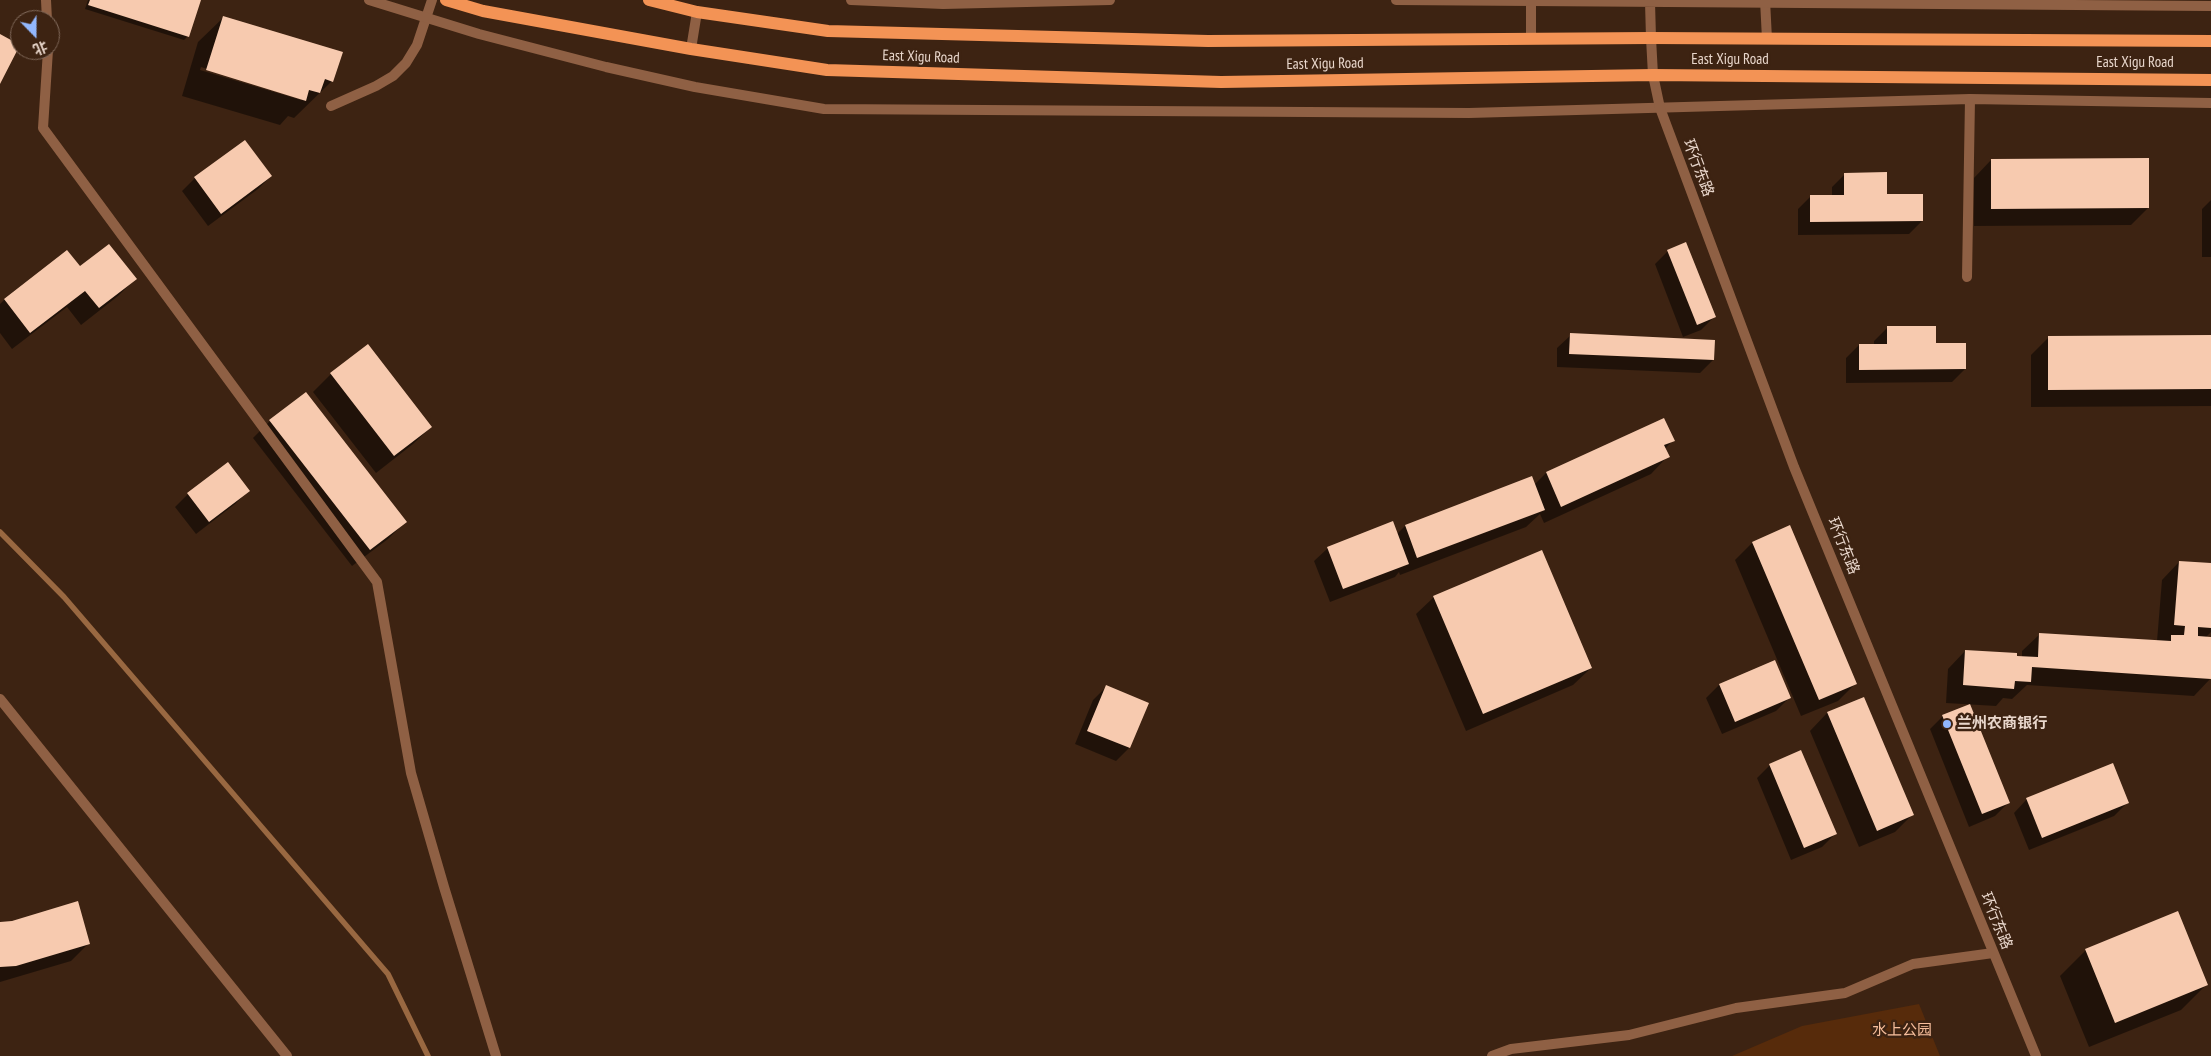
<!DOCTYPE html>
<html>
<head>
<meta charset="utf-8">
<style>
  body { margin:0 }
  #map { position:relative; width:2211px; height:1056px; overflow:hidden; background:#3d2312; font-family:"PT Sans Narrow","Noto Sans SC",sans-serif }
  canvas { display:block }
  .north { position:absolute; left:10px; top:10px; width:50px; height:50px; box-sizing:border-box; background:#3d2312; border:1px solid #826b5c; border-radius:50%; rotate:158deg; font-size:14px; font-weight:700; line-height:20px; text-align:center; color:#e9d7cc }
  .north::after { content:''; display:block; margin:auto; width:18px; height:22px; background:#92b7fd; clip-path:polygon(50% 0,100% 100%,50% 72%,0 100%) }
</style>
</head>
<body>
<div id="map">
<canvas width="2211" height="1056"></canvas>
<div class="north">北</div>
</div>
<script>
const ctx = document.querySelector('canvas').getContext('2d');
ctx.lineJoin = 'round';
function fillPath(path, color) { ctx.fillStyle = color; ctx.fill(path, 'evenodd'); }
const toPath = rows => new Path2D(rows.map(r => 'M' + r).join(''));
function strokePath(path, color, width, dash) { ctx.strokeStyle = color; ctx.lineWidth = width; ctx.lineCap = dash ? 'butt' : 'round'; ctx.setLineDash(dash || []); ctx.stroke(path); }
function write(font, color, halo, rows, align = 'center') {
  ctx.font = font + ' "PT Sans Narrow","Noto Sans SC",sans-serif'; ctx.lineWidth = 5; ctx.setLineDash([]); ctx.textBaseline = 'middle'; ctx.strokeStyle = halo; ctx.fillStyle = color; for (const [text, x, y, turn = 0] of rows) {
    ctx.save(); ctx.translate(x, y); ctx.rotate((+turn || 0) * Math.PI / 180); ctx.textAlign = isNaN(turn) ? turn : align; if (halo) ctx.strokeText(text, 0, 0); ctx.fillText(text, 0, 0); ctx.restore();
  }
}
fillPath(toPath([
  [1919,1004,1940,1056,1732,1056,1802,1026]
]), '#572b0b');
fillPath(toPath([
  [88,0,200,0,188,36,184,40,85,9],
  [224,17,332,81,294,118,288,116,280,125,182,96,198,42],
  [201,67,303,98,301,100,200,70],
  [1991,160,2148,208,2131,225,1974,226,1974,178],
  [1845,174,1886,195,1922,221,1909,234,1798,235,1798,209,1811,196,1832,196,1832,187],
  [271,176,258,189,208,226,182,191,195,178],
  [2211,200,2211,257,2202,257,2202,209],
  [1668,251,1714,317,1701,330,1683,337,1655,264],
  [80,268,135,279,118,296,81,325,67,307,12,349,0,333,0,304,5,299],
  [1887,328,1935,345,1965,369,1952,382,1846,383,1846,358,1859,345,1874,345,1874,341],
  [1571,335,1713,360,1700,373,1557,367,1557,348],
  [2211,337,2211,406,2031,407,2031,355,2048,338],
  [368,345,431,427,413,444,376,473,313,392,331,374],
  [1663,419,1673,440,1665,449,1668,456,1651,474,1544,523,1540,514,1526,527,1400,575,1399,572,1395,577,1330,602,1314,561,1328,548,1397,534,1405,526,1531,477,1534,485,1546,473],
  [270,421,405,522,388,539,352,566,253,438],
  [248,491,235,504,196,534,175,507,188,494],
  [1752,543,1856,683,1838,701,1801,716,1735,560],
  [2179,562,2211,564,2211,632,2205,638,2211,638,2211,678,2194,696,2027,685,2012,699,2003,698,1996,706,1946,703,1948,669,1965,651,2022,658,2022,651,2040,634,2157,641,2162,580],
  [1434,597,1591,668,1573,685,1466,731,1416,614],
  [1774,662,1789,698,1776,711,1722,734,1706,698,1719,685],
  [1106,687,1129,748,1116,761,1075,744,1093,700],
  [1864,698,1913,814,1895,832,1859,847,1810,731,1827,713],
  [1943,716,2008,803,1995,816,1969,827,1930,729],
  [1770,765,1835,834,1822,847,1791,860,1757,778],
  [2027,799,2127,803,2114,816,2029,850,2014,813],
  [0,923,88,944,71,961,0,982],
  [2086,950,2206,985,2181,1010,2089,1047,2060,976]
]), '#0007');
strokePath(toPath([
  [0,532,64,597,388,974,428,1056]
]), '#996841', 5.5);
fillPath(toPath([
  [90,0,201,0,189,37,88,5],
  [223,16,343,52,333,82,325,79,320,93,309,90,306,101,206,70],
  [0,34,20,45,0,84],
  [245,140,272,176,221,214,194,177],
  [2149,158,2149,208,1991,209,1991,159],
  [1887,172,1887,194,1923,194,1923,221,1810,222,1810,195,1844,195,1844,173],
  [1686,242,1716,317,1697,325,1667,250],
  [109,244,137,279,99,308,85,291,30,333,4,299,67,250,80,266],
  [1887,326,1936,326,1936,343,1966,343,1966,369,1859,370,1859,344,1887,344],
  [1570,333,1715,340,1714,360,1569,354],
  [2211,335,2211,389,2048,390,2048,336],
  [368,344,432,427,394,456,330,373],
  [306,392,407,522,370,550,269,420],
  [1664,418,1675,441,1664,445,1670,457,1561,507,1546,472],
  [228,462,250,491,209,522,187,493],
  [1532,476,1545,510,1417,558,1405,525],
  [1393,521,1409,564,1343,589,1327,547],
  [1790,525,1857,684,1819,700,1752,542],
  [1542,550,1592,668,1483,714,1433,596],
  [2179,561,2211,563,2211,628,2198,627,2198,636,2211,637,2211,679,2032,667,2031,682,2015,681,2014,689,1963,685,1965,650,2017,653,2017,656,2038,657,2039,633,2171,641,2171,635,2184,635,2185,626,2174,625],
  [1775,660,1791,698,1735,722,1719,684],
  [1106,685,1149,703,1130,748,1087,731],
  [1864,697,1914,815,1877,831,1827,712],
  [1970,704,2010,803,1982,814,1942,715],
  [1801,750,1837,834,1804,848,1769,764],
  [2113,763,2129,803,2042,838,2026,798],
  [78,901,90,944,16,966,0,967,0,922,12,921],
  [2178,911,2208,985,2115,1023,2085,949]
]), '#f7caaf');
strokePath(toPath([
  [46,0,47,20],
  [1765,0,1767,39],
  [1531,39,1531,0],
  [691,49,697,12],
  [48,50,43,128,377,582,411,773,444,887,496,1056],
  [331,106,376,86,393,76,406,63,417,45,432,0],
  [1967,277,1970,99]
]), '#8f6044', 10);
strokePath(toPath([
  [369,0,479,34,606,67,695,87,824,109,1469,113,1970,99,2211,103],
  [851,0,943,4,1110,0],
  [1396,0,2211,6],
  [1650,2,1651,38],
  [0,699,287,1056],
  [1492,1056,1511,1049,1629,1035,1736,1008,1845,993,1913,964,1993,953]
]), '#8f6044', 10);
strokePath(toPath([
  [1651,38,1653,75,1660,108,1794,467,2036,1056]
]), '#8f6044', 10);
strokePath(toPath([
  [446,0,483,11,691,49,827,70,1221,82,1653,75,2211,80],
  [649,0,697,12,828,31,1208,41,1651,38,2211,41]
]), '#f39355', 12);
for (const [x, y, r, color] of [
  [1947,724,5,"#92b7fd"]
]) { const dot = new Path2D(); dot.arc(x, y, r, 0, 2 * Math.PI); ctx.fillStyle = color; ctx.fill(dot); strokePath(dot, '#3d2312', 2); }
write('15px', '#e9d7cc', '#3d2312', [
  ["East Xigu Road",921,57,2],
  ["East Xigu Road",1730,60],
  ["East Xigu Road",2135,63],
  ["East Xigu Road",1325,64,-1],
  ["环行东路",1698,168,69],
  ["环行东路",1843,546,68],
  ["环行东路",1996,921,68]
]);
write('bold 15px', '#e9d7cc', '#3d2312', [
  ["兰州农商银行",1957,724]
], 'left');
write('15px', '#f7be9c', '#3d2312', [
  ["水上公园",1902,1031]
]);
</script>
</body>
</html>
